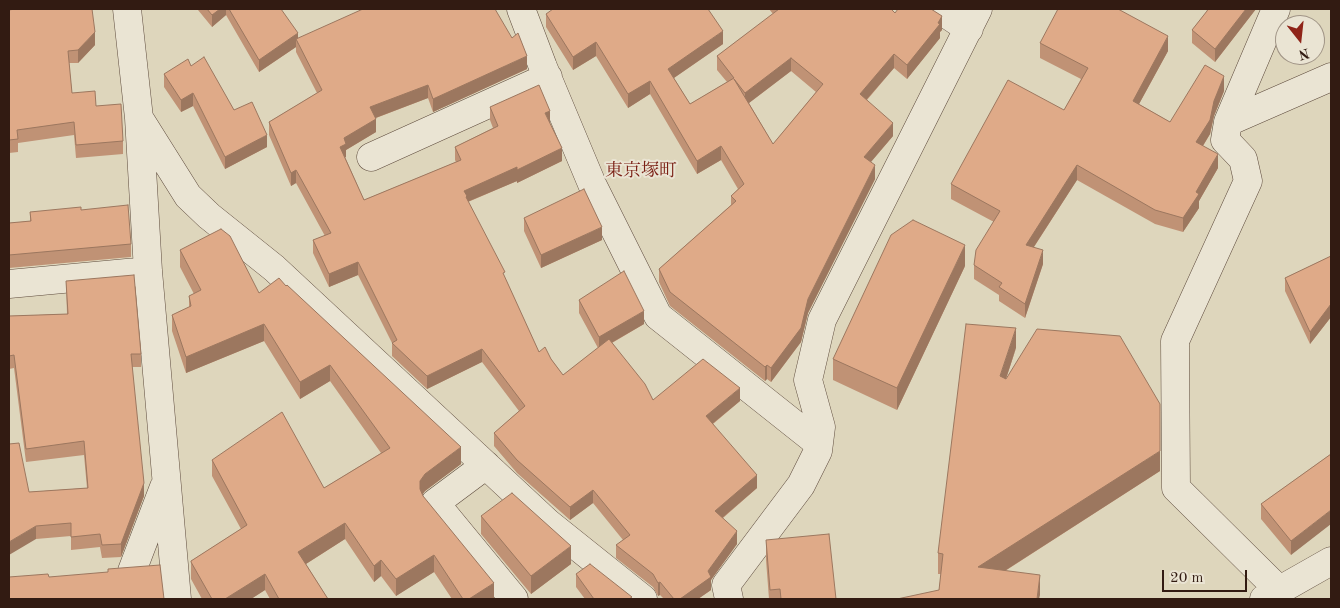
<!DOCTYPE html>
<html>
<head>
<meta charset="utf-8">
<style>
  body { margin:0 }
  #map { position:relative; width:1340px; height:608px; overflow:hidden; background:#ded6bc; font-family:"Old Standard TT",serif }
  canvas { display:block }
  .frame { position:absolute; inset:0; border:10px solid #321b12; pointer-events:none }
  .north { position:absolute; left:1275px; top:15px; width:50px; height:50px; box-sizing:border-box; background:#eae4d3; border:1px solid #a09486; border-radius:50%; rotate:164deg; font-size:14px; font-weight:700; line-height:20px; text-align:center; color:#321b12 }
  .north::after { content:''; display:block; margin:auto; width:18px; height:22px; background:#8f2418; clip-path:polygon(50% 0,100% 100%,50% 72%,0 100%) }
  .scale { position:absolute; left:1162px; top:570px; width:85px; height:22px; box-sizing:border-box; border:2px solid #321b12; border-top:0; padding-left:6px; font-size:15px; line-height:18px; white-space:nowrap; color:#321b12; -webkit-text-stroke:4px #eae4d3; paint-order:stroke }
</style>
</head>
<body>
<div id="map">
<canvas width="1340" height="608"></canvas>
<div class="frame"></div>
<div class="north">N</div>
<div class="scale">20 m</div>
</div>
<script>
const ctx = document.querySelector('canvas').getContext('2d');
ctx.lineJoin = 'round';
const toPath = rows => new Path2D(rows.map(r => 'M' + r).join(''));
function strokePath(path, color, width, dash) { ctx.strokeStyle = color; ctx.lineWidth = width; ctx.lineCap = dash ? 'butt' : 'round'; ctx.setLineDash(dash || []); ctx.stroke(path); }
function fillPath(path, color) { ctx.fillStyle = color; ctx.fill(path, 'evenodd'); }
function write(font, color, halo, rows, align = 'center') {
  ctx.font = font + ' "Old Standard TT","Noto Serif JP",serif'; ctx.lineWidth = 4; ctx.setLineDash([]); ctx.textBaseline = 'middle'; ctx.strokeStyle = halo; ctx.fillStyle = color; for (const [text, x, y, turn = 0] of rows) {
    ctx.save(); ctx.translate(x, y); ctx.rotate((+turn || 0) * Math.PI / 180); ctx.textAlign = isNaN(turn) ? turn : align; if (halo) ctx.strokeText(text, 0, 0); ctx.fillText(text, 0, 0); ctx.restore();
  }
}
const minor = toPath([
  [127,9,139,118,148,271,177,599],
  [521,9,543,67,592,184,658,316,818,443],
  [939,9,969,29],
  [1276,9,1228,122,1225,140,1243,159,1248,181,1175,341,1176,488,1279,590],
  [139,118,188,196,209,216,274,268,548,523,643,599],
  [1228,122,1331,77],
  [371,157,548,77],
  [9,284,148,271],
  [486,465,435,503,514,599],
  [132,571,164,487],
  [729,599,726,585,801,485,818,451,821,427,808,380,822,320,978,9],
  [1264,599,1331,561]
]);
strokePath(minor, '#5d4a3c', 29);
strokePath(minor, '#eae4d3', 28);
fillPath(toPath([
  [198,9,264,9,298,38,527,69,433,112,428,98,376,118,376,132,346,150,346,157,345,157,364,200,456,162,455,160,455,147,493,128,490,120,490,107,550,124,562,161,517,183,517,181,468,202,505,278,539,352,551,359,563,375,598,348,579,313,579,300,644,324,612,343,653,400,740,401,713,424,757,488,723,518,737,544,711,580,711,590,698,599,664,599,660,595,658,596,653,587,616,558,616,545,623,540,593,503,570,520,517,473,494,446,494,433,519,411,482,362,427,389,392,356,392,343,358,275,329,287,313,253,313,240,325,236,296,183,291,186,269,135,269,122,317,93,296,52,296,47,259,72,226,15,212,27,198,10],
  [769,9,891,9,895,13,942,30,940,32,940,38,907,79,894,68,867,100,893,136,871,162,875,179,808,313,801,342,771,382,767,379,765,381,670,306,659,282,659,269,731,205,731,196,738,189,721,160,697,174,650,94,628,108,596,56,573,70,546,27,546,14,723,44,674,78,690,104,727,82,717,70,717,56,773,14],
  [791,71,816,92,773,144,749,103],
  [1208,9,1256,9,1215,62,1192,43,1192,30,1207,11],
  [9,10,95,45,78,63,69,63,72,93,96,106,123,141,123,154,76,158,74,135,18,143,18,152,9,153],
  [1040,43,1168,51,1139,104,1170,122,1224,91,1214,116,1210,134,1203,146,1218,168,1199,201,1199,208,1183,232,1155,224,1077,180,1034,247,1043,264,1025,318,999,301,999,295,974,279,974,265,994,222,951,199,951,184,1064,110,1081,79,1040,58],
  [191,66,234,110,267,147,225,169,193,106,181,112,164,87,164,74],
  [81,210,131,244,131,257,9,268,9,223,30,221,30,212],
  [524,218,602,240,541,268,524,231],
  [180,250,259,293,286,286,461,464,425,491,422,495,494,599,452,599,434,572,396,596,381,576,374,582,345,539,306,564,328,599,270,599,265,590,251,599,202,599,191,579,191,561,241,529,212,476,212,460,324,488,381,453,330,381,300,399,264,341,186,373,172,331,172,315,189,307,189,296,194,294,180,267],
  [1331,256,1331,317,1310,344,1285,291,1285,278],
  [965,266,897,410,833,380,833,359],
  [66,281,141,354,141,367,132,367,144,496,121,557,102,558,100,547,71,550,71,536,36,539,29,492,87,488,84,455,26,462,14,368,9,369,9,316,67,314],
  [1016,348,1006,379,1160,471,1005,571,1040,595,939,590,941,574,938,574,938,553],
  [1331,454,1291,555,1261,519,1261,504],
  [481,516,571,564,531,594,481,534],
  [766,540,836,599,769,599,766,560],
  [576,574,632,599,585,599,576,587]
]), '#c09275');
fillPath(toPath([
  [220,9,226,9,226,15,212,27,212,15],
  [1246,9,1256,9,1215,62,1215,49],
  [942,16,942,30,940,32,940,38,907,79,907,65],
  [723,31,723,44,668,82,668,69],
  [95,32,95,45,78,63,78,50],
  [298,33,298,44,296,39,296,47,259,72,259,60],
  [1168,36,1168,51,1133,115,1133,101],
  [596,42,596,56,573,70,573,57],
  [894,54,894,68,860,107,860,94],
  [527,56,527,69,433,112,433,99],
  [791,58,791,71,745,106,745,93],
  [1224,76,1224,91,1214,116,1210,134,1196,157,1196,142],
  [650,81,650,94,628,108,628,94],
  [428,85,428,98,370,120,370,107],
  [193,93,193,106,181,112,181,100],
  [550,111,550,124,545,113],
  [376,119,376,132,346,150,346,157,340,160,340,147,344,138],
  [893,123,893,136,864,170,864,157],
  [267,135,267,147,225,169,225,157],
  [721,146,721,160,697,174,697,161],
  [562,148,562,161,517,183,517,170],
  [1218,154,1218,168,1199,201,1199,208,1183,232,1183,218,1196,192],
  [875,165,875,179,808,313,801,342,771,382,771,368,808,299],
  [1077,165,1077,180,1026,259,1026,245],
  [517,167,517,181,467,202,464,191],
  [296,170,296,183,291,186,291,173],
  [602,227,602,240,541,268,541,255],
  [965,245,965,266,897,410,897,388],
  [1043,250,1043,264,1025,318,1025,304],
  [358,262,358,275,329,287,329,274],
  [1331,304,1331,317,1310,344,1310,332],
  [644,311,644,324,599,350,599,337],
  [264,324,264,341,186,373,186,357],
  [1016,328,1016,348,1000,397,1000,376],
  [482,349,482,362,427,389,427,376],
  [330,365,330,381,300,399,300,382],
  [767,365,767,379,765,381,765,367],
  [740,388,740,401,706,429,706,416],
  [461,447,461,464,425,491,420,498,420,481,425,474],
  [1160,451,1160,471,978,588,978,567],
  [757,475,757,488,715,524,715,511],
  [144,483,144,496,121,557,121,544],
  [593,490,593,503,570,520,570,507],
  [1331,510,1331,524,1291,555,1291,541],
  [345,523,345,539,298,569,298,552],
  [36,526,36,539,9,555,9,542],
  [737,531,737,544,711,580,711,590,698,599,680,599,708,571],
  [571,546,571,564,531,594,531,576],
  [434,555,434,572,396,596,396,579],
  [381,560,381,576,374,582,374,566],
  [265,574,265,590,251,599,225,599],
  [1040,575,1040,595,1039,599,1037,599],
  [660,582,660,595,658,596,658,583],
  [494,583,494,599,469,599]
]), '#9c775f');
const building = toPath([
  [15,9,92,9,95,32,78,50,68,51,72,93,95,91,96,106,121,104,123,141,76,145,74,122,17,130,18,139,9,140,9,10,15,9],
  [207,9,220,9,212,15,207,9],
  [229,9,281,9,298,33,259,60,229,9],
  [363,9,495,9,512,38,518,33,527,56,433,99,428,85,370,107,376,119,344,138,346,144,340,147,364,200,461,160,455,147,498,126,490,107,539,85,550,111,545,113,562,148,517,170,517,167,464,191,467,196,466,197,505,272,503,273,539,352,545,347,551,359,563,375,609,339,645,384,653,400,703,359,740,388,706,416,757,475,715,511,737,531,708,571,711,577,680,599,674,599,660,582,658,583,653,574,616,545,630,535,593,490,570,507,517,460,494,433,525,406,482,349,427,376,392,343,397,340,358,262,329,274,313,240,331,233,296,170,291,173,269,122,322,90,296,39,363,9],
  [553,9,708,9,723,31,668,69,690,104,734,78,717,56,779,9,891,9,895,13,898,9,931,9,942,16,938,23,940,24,907,65,894,54,860,94,893,123,864,157,875,165,808,299,801,328,771,368,767,365,765,367,670,292,659,269,736,201,731,196,744,184,721,146,697,161,650,81,628,94,596,42,573,57,546,14,553,9],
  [791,58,823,84,773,144,734,79,745,93,791,58],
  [1058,9,1118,9,1168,36,1133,101,1170,122,1205,65,1224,76,1214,101,1210,120,1196,142,1218,154,1196,192,1199,194,1183,218,1155,210,1077,165,1026,245,1043,250,1025,304,999,287,1002,283,974,265,976,250,1000,211,951,184,1008,80,1064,110,1088,68,1040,43,1058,9],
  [1208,9,1246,9,1215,49,1192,30,1207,11,1208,9],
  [204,57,234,110,252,102,267,135,225,157,193,93,181,100,164,74,188,59,191,66,204,57],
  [584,189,602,227,541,255,524,218,584,189],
  [128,205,131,244,9,255,9,223,31,221,30,212,81,207,81,210,128,205],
  [913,220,965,245,897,388,833,359,891,235,913,220],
  [221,229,230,236,259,293,279,278,286,286,287,285,461,447,425,474,420,481,420,489,423,496,494,583,469,599,463,599,434,555,396,579,381,560,374,566,345,523,298,552,328,599,279,599,265,574,225,599,212,599,191,562,191,561,247,525,212,460,282,412,324,488,390,448,330,365,300,382,264,324,186,357,172,315,191,306,189,296,201,290,180,250,221,229],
  [1331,256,1331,304,1310,332,1285,278,1331,256],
  [624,271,644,311,599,337,579,300,624,271],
  [134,275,141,354,131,354,144,483,121,544,102,545,100,534,71,537,71,523,36,526,9,542,9,444,19,443,29,492,88,488,84,441,26,449,14,355,9,356,9,316,68,314,66,281,134,275],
  [966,324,1016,328,1000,376,1006,379,1037,329,1120,336,1160,404,1160,451,978,567,1040,575,1037,599,897,599,939,590,943,554,938,553,966,324],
  [1331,454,1331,510,1291,541,1261,504,1331,454],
  [512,493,571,546,531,576,481,516,512,493],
  [829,534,836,599,781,599,780,589,770,590,766,540,829,534],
  [590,564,632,597,629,599,594,599,576,574,590,564],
  [160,565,164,599,9,599,9,577,48,574,49,577,108,572,108,569,160,565]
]);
fillPath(building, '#dfaa88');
strokePath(building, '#9c775f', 1);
write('18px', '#7a1f14', '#eae4d3', [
  ["東京塚町",641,171]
]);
</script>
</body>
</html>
